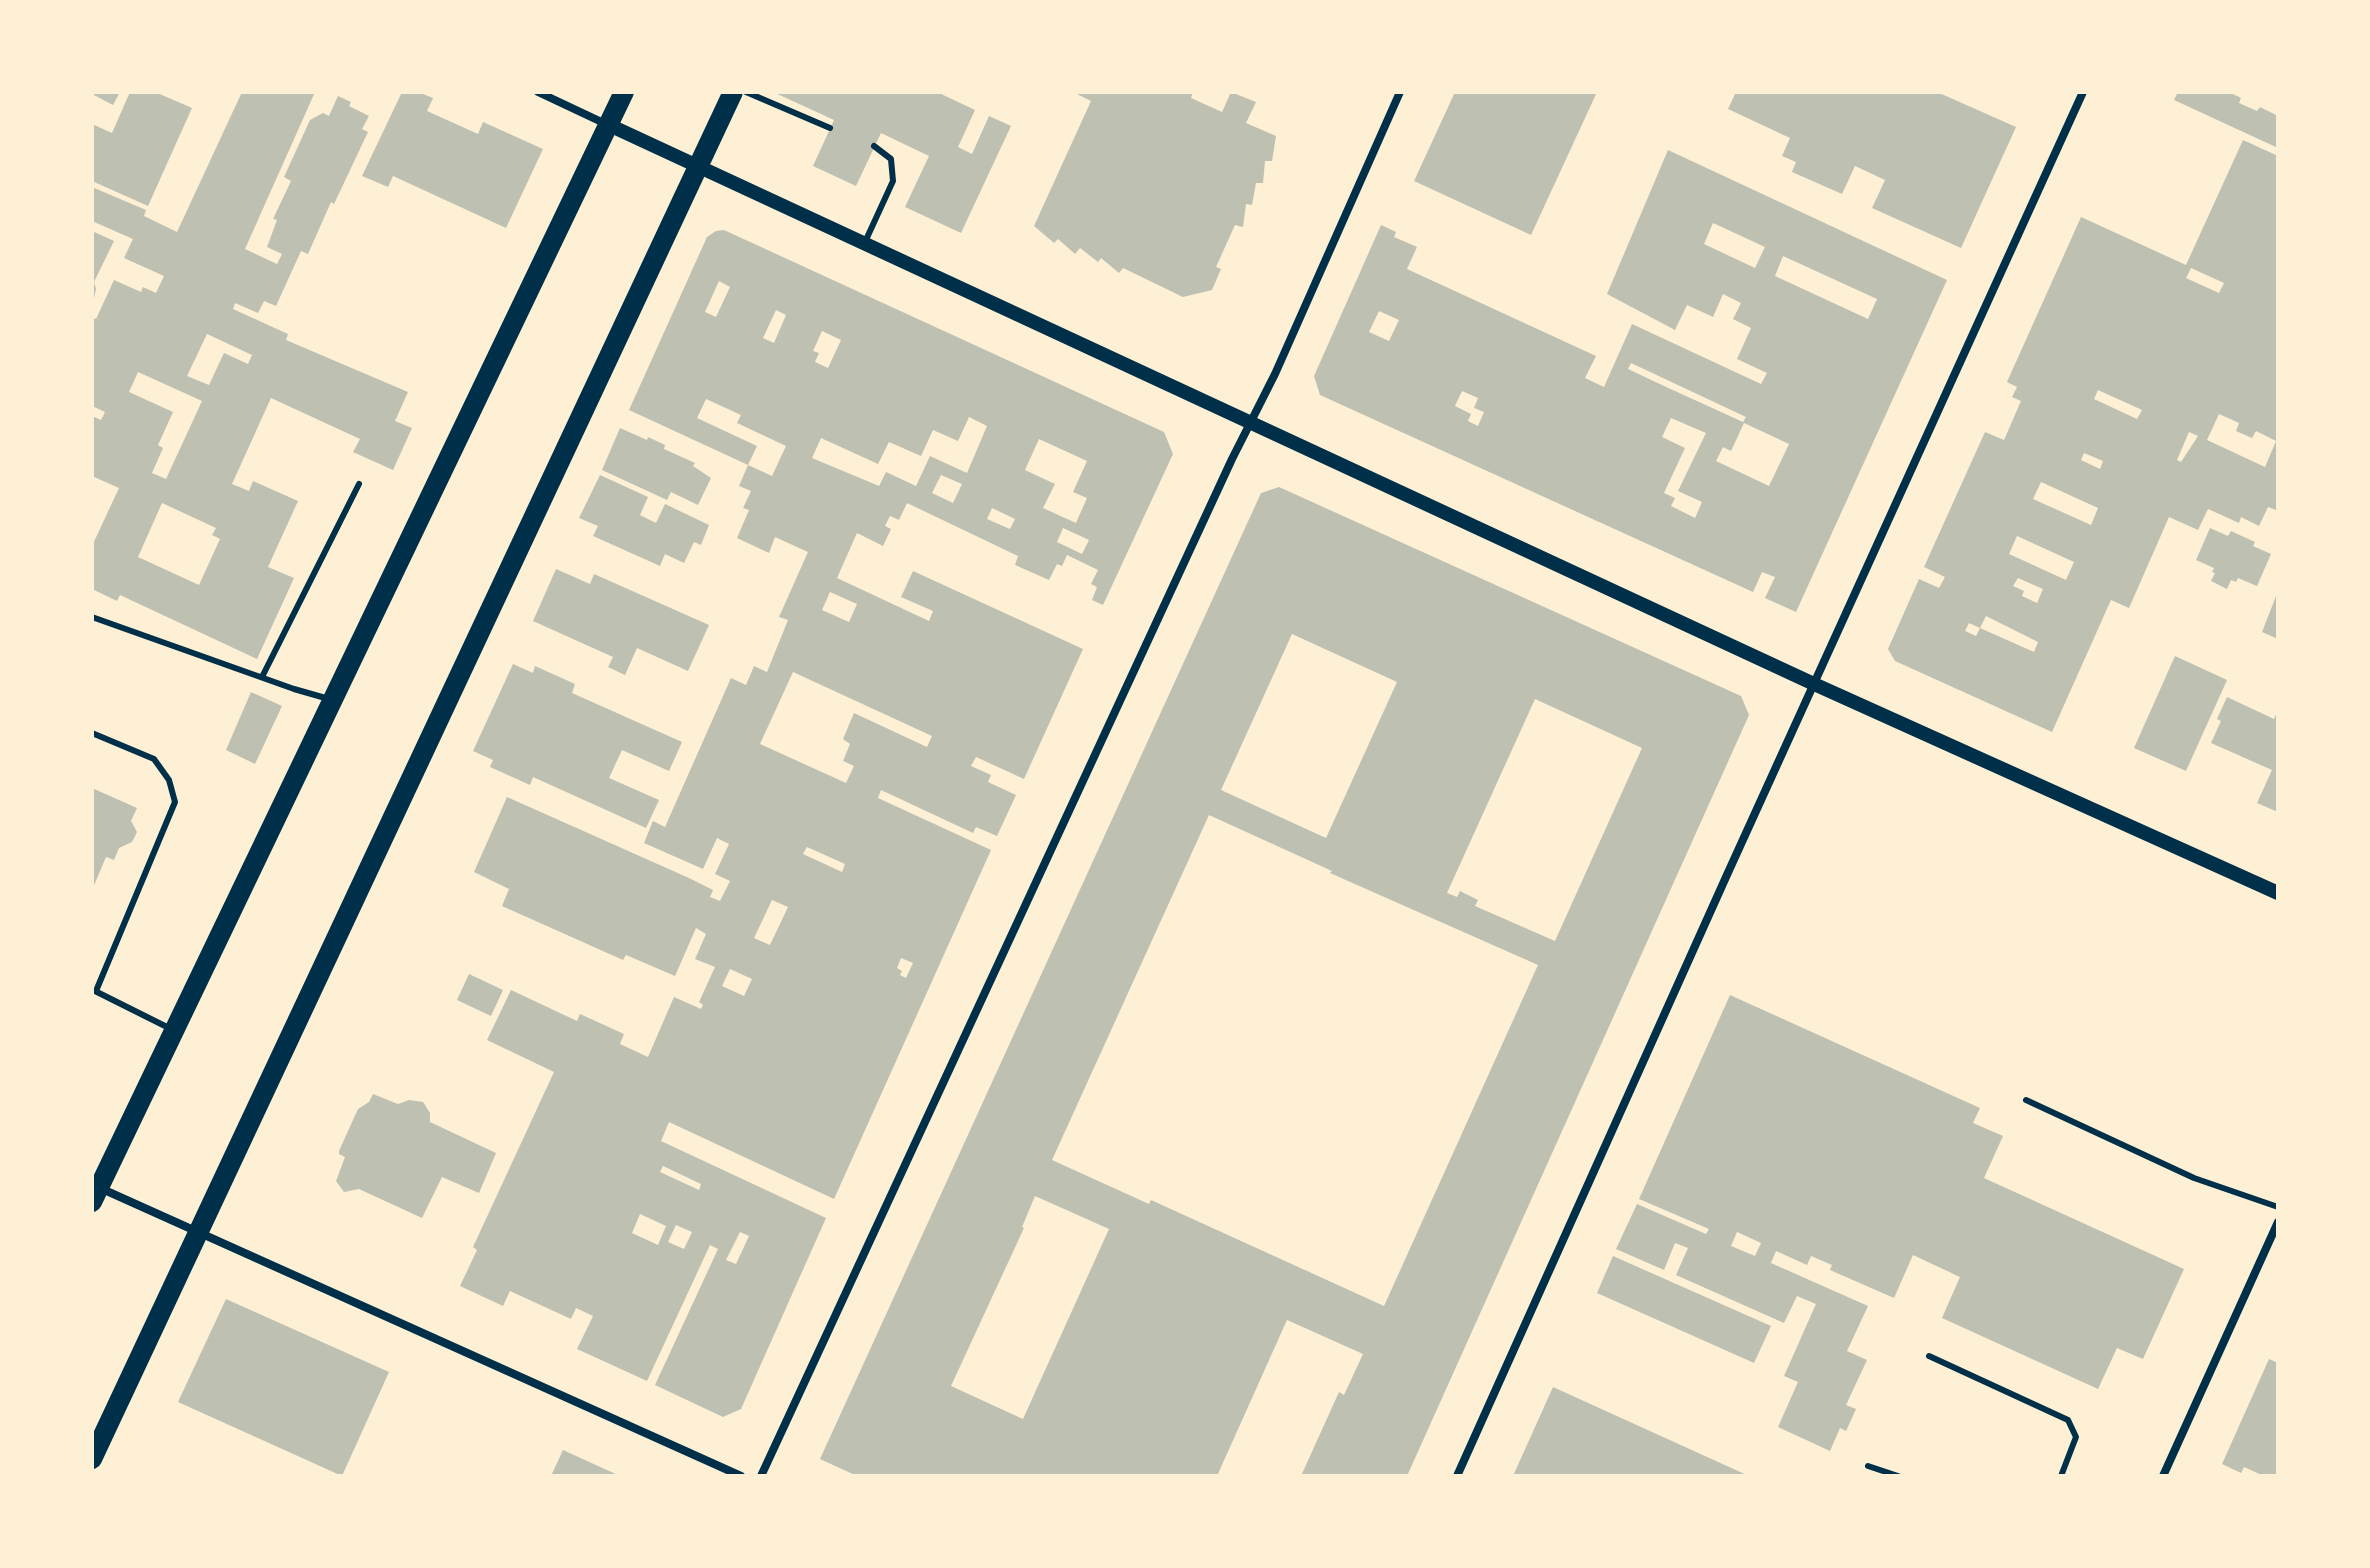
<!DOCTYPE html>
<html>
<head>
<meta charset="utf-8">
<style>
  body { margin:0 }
  #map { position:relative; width:2370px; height:1568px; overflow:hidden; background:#fdf0d5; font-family:Jost,sans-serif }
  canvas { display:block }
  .frame { position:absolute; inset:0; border:94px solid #fdf0d5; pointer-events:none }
</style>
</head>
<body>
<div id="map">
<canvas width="2370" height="1568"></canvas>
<div class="frame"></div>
</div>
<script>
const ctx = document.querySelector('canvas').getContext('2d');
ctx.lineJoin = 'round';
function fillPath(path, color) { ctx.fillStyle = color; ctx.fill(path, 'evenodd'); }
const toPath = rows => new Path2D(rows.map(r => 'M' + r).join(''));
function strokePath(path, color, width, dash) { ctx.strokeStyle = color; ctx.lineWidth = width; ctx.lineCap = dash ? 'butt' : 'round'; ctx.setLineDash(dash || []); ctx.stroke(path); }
fillPath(toPath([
  [92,92,120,92,113,105,92,94],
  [130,92,155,92,192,108,148,206,92,181,92,124,112,133],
  [242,92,315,92,245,249,277,264,282,254,267,247,277,220,273,219,291,181,284,177,310,120,323,113,329,116,338,96,351,102,349,106,369,116,362,129,368,132,334,204,331,202,308,254,301,251,276,306,264,301,258,313,235,303,233,309,288,334,286,340,408,392,395,421,412,428,393,470,353,452,360,439,271,398,232,484,249,491,253,481,298,501,268,567,294,578,257,659,120,595,117,601,92,589,92,546,119,488,92,476,92,416,101,420,105,412,92,406,92,317,96,319,114,280,141,292,143,287,156,293,164,276,124,258,133,239,92,221,92,187,146,210,144,216,177,232],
  [207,334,252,355,248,364,224,353,209,385,187,376],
  [138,372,202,401,166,479,152,473,163,448,158,445,173,412,129,392],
  [162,503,216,528,212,535,220,539,199,585,138,557],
  [402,92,418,92,433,98,427,111,478,134,483,122,543,149,506,228,393,176,388,187,362,176],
  [773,92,937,92,975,110,958,147,972,154,989,116,1011,126,961,233,905,207,929,156,881,133,856,186,813,166,834,120],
  [1073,92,1193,92,1191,98,1222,112,1231,92,1256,102,1246,123,1276,136,1272,161,1265,161,1263,183,1256,183,1252,205,1246,204,1243,227,1235,225,1216,267,1221,269,1212,290,1183,297,1123,268,1119,273,1101,258,1098,262,1080,248,1075,254,1058,239,1054,243,1034,226,1091,101],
  [1455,92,1597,92,1531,235,1414,181],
  [1736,92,1937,92,2016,127,1961,248,1872,208,1885,180,1855,166,1842,194,1792,172,1796,162,1782,156,1790,138,1728,109],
  [2178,92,2229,92,2241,98,2239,103,2257,111,2260,107,2278,116,2278,148,2174,100],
  [2243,140,2278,156,2278,505,2276,510,2268,507,2259,526,2241,517,2239,523,2208,509,2198,530,2169,517,2129,608,2111,600,2052,732,1895,661,1888,649,1919,579,1939,588,1945,577,1924,567,1985,432,2004,440,2021,401,2012,397,2017,387,2007,382,2081,217,2186,265],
  [2191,268,2224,283,2219,293,2186,278],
  [2098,390,2142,410,2137,419,2094,399],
  [2219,414,2239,423,2236,431,2252,438,2256,431,2276,441,2265,467,2207,440],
  [2189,432,2198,436,2181,462,2177,460],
  [2084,453,2103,461,2100,469,2081,460],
  [2041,482,2098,508,2091,525,2033,499],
  [2017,536,2074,562,2066,580,2009,554],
  [2018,578,2043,589,2037,603,2022,596,2024,591,2013,586],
  [1986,616,2038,642,2034,652,1980,628,1976,636,1965,631,1969,623,1980,628],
  [1668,150,1947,280,1796,612,1765,598,1775,577,1762,572,1753,592,1320,395,1314,376,1381,225,1396,232,1394,237,1417,247,1407,269,1596,356,1585,378,1604,387,1632,324,1761,384,1767,373,1737,359,1751,328,1733,319,1741,303,1723,294,1713,317,1687,305,1675,330,1607,294],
  [1713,223,1765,247,1755,268,1704,244],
  [1783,256,1877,299,1868,319,1775,276],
  [1379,311,1399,320,1389,341,1369,332],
  [1631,363,1746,417,1743,422,1664,386,1628,369],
  [1462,391,1478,398,1474,408,1484,412,1478,426,1468,421,1471,414,1455,406],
  [1671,418,1706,433,1678,491,1702,502,1695,518,1671,506,1675,498,1664,493,1685,448,1662,437],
  [1744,423,1789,444,1769,486,1716,461,1723,447,1731,451],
  [724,230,1164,432,1173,454,1103,605,1092,600,1097,587,1091,584,1098,570,1067,555,1062,566,1057,564,1049,580,1015,565,1018,556,907,503,899,520,890,516,885,526,891,529,883,546,857,533,837,578,929,621,933,611,901,597,913,571,1083,649,1024,779,976,757,971,766,991,775,988,782,1016,795,997,836,976,827,973,833,881,790,878,798,991,850,834,1199,669,1122,661,1141,826,1218,741,1409,723,1417,655,1385,718,1249,710,1245,647,1381,577,1349,593,1316,576,1308,571,1319,510,1291,503,1306,460,1286,477,1250,473,1247,554,1072,487,1040,511,990,577,1021,580,1014,624,1034,620,1044,648,1057,674,997,701,1009,703,1005,699,1002,715,967,695,959,706,934,696,928,675,976,626,955,623,960,502,906,509,889,474,872,507,797,689,878,713,890,710,897,720,901,730,881,715,874,729,844,717,838,703,869,644,843,653,821,665,827,731,678,746,685,754,666,767,672,788,620,779,617,808,552,775,537,769,553,737,538,749,510,743,508,751,491,739,486,748,465,629,410,707,237,716,231],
  [719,281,730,287,716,317,705,312],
  [776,310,786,315,774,343,763,338],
  [822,331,841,340,828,368,815,362,819,353,813,351],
  [706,399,741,415,737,423,786,446,772,476,748,465,757,446,697,418],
  [969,417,987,426,967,473,930,456,916,486,886,472,879,486,812,458,821,438,878,464,889,442,921,456,933,430,958,441],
  [1039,439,1087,461,1073,492,1087,498,1076,523,1043,508,1055,484,1025,470],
  [941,475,962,484,953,503,932,493],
  [992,508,1015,519,1010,529,987,519],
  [1063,528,1089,540,1082,554,1057,542],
  [830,592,857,604,849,622,822,610],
  [793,672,932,736,927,747,854,713,843,739,850,744,843,761,854,766,846,783,760,744],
  [807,847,845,864,842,872,803,854],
  [772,900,788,907,770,945,754,938],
  [901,958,913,963,906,978,900,975,902,971,897,968],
  [730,969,752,979,744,996,722,986],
  [663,1166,701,1184,699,1190,660,1172],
  [640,1214,666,1226,658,1245,632,1233],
  [676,1225,692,1232,684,1249,668,1242],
  [740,1232,749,1236,736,1264,726,1260],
  [92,231,114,241,94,282,96,289,93,303],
  [620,428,647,440,648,437,665,445,664,449,695,463,693,466,711,478,698,505,671,492,667,500,602,470],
  [600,475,648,497,640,515,656,523,665,504,709,525,701,545,694,542,684,563,665,554,660,566,593,536,598,526,579,518],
  [1279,487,1741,696,1749,715,1407,1476,1301,1476,1339,1392,1344,1395,1363,1354,1287,1320,1217,1476,857,1476,820,1459,1261,493],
  [1292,634,1397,682,1326,838,1221,790],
  [1535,699,1642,748,1555,941,1475,906,1478,900,1460,891,1457,897,1447,893],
  [1209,815,1332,871,1330,873,1538,965,1384,1306,1151,1200,1149,1204,1052,1160],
  [1035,1196,1109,1229,1023,1419,951,1386,1024,1228,1022,1227],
  [2210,528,2228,536,2231,531,2255,542,2253,546,2271,554,2257,586,2238,578,2236,582,2231,580,2227,589,2211,581,2215,573,2212,572,2214,568,2196,560],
  [556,569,590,584,594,574,709,625,688,671,637,648,625,675,608,667,613,657,533,621],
  [2278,591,2278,639,2262,632],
  [2175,656,2227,680,2186,771,2134,748],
  [513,664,533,673,535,666,575,684,572,693,682,742,669,771,622,750,609,778,659,800,646,828,533,777,530,785,490,767,493,760,473,751],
  [251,692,282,706,255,764,226,750],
  [2227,697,2274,719,2278,710,2278,812,2257,803,2272,770,2211,743,2221,721,2217,719],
  [92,788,137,808,131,821,137,832,132,842,119,848,114,860,106,857,92,890],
  [469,974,503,990,491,1016,457,1000],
  [1730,995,1980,1108,1973,1123,2003,1136,1984,1178,2184,1269,2143,1359,2117,1348,2098,1389,1942,1318,1960,1277,1913,1255,1894,1298,1830,1270,1832,1265,1811,1256,1807,1265,1776,1251,1771,1263,1868,1306,1847,1351,1867,1360,1846,1405,1856,1409,1846,1431,1840,1428,1830,1451,1778,1427,1798,1382,1784,1376,1816,1304,1797,1296,1784,1323,1676,1275,1688,1248,1675,1243,1664,1270,1616,1249,1637,1204,1706,1234,1709,1229,1639,1199],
  [1737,1232,1761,1243,1755,1256,1731,1246],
  [373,1094,398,1104,409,1100,423,1102,430,1113,430,1122,496,1153,479,1193,442,1177,422,1218,359,1189,344,1192,336,1181,345,1157,339,1154,339,1151,358,1109,369,1102],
  [1613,1256,1771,1326,1754,1363,1597,1293],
  [226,1299,389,1372,342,1476,178,1402],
  [2269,1359,2278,1363,2278,1476,2264,1476,2244,1467,2241,1473,2222,1464],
  [1553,1387,1749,1476,1513,1476],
  [563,1450,620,1476,551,1476]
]), '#bec0b2');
strokePath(toPath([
  [746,92,830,128],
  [865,242,893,181,891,159,874,146],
  [92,617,294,689,329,699],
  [262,677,359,484],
  [92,733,154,759,169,780,175,802,96,991],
  [95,991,171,1029],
  [2026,1100,2194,1178,2278,1207],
  [1929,1356,2068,1420,2076,1437,2061,1476],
  [1868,1466,1898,1476]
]), '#003049', 6);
strokePath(toPath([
  [538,92,608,125],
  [100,1188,741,1476],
  [761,1476,1232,459,1275,374,1400,92],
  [1457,1476,1726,877,2083,92],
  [2163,1476,2278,1222]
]), '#003049', 8);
strokePath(toPath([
  [609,125,1814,684,2278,893]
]), '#003049', 14);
strokePath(toPath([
  [92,1202,624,92],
  [92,1459,733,92]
]), '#003049', 20);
</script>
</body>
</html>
